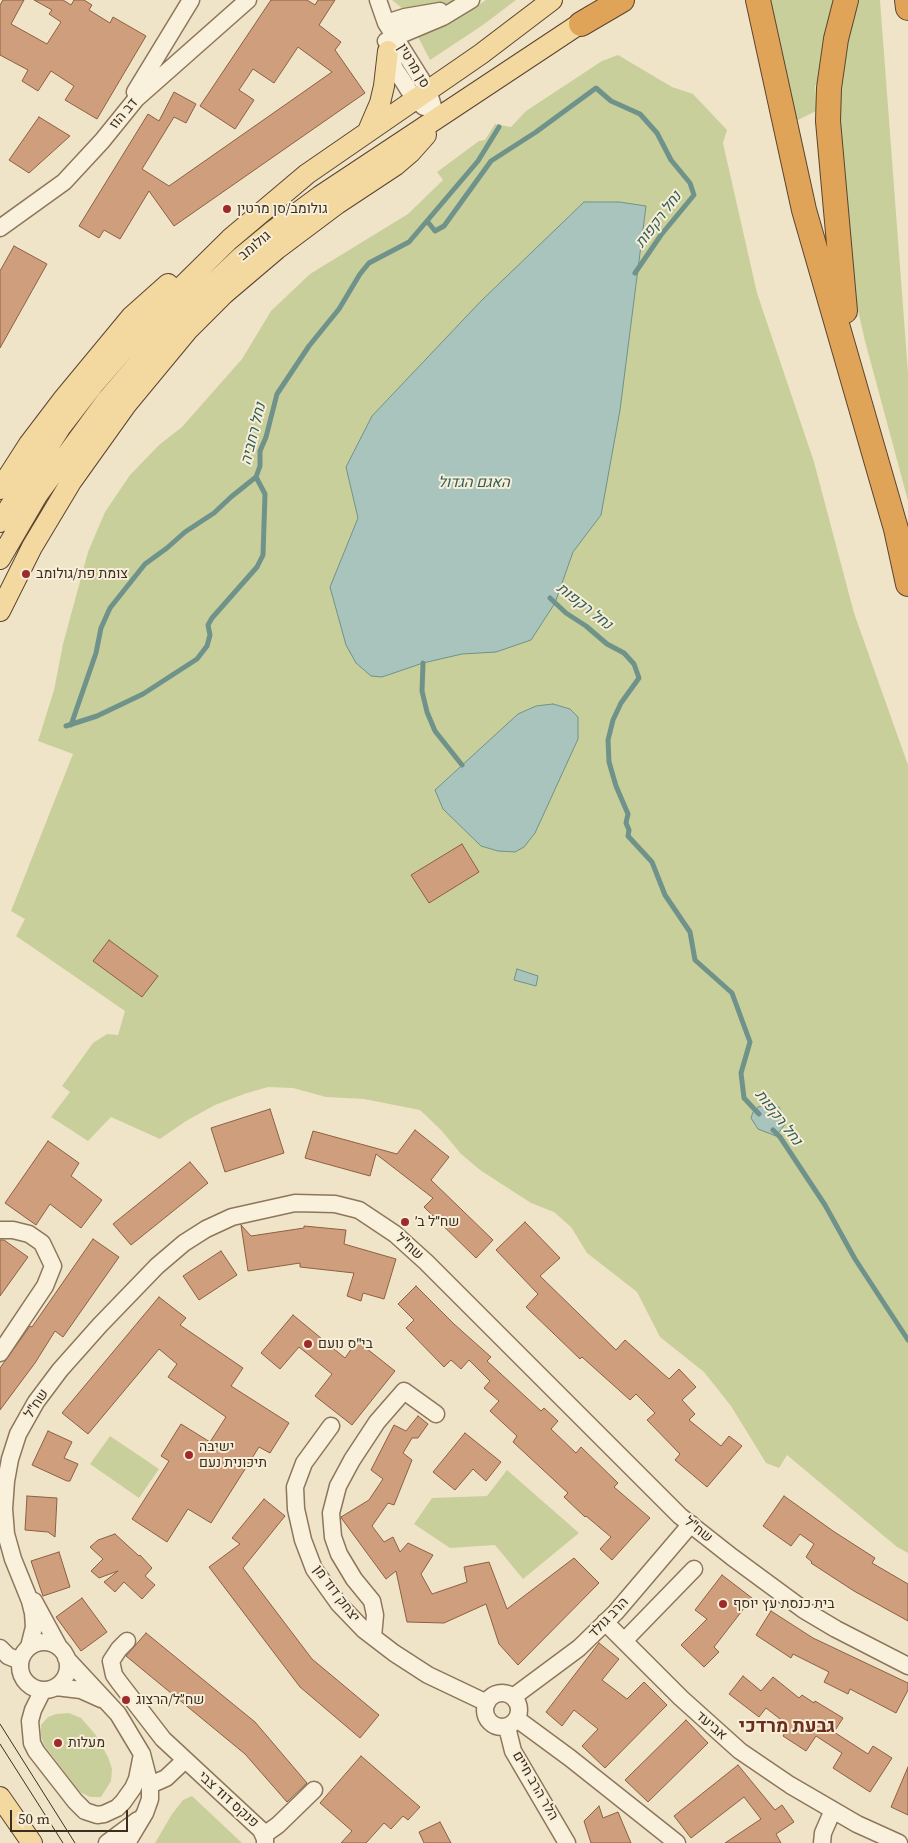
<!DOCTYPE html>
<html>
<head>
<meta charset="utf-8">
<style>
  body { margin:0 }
  #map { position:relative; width:908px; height:1843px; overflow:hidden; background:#f0e4c8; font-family:"Source Serif 4",serif }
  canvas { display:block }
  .scale { position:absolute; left:10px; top:1810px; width:118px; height:22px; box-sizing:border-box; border:2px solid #3d2e20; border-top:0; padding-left:6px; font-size:15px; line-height:18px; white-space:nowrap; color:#3d2e20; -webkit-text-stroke:4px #f7eed8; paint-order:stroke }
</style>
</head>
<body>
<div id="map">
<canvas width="908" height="1843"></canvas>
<div class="scale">50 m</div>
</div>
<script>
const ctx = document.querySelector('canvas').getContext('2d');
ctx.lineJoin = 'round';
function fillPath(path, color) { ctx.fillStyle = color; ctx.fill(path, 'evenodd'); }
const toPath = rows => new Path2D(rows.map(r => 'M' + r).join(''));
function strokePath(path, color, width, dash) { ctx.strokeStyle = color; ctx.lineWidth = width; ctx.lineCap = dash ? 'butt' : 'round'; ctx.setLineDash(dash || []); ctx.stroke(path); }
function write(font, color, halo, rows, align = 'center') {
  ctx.font = font + ' "Source Serif 4",Heebo,serif'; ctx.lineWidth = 4; ctx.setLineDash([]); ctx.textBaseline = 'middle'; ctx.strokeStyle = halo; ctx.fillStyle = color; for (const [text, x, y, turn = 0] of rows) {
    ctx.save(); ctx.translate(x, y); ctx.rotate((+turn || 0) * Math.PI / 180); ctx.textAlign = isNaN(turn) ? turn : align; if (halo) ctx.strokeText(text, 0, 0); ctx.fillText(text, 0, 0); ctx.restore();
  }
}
fillPath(toPath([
  [392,0,455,0,444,5,403,9],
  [486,0,516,0,483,25,430,60,417,35,465,14],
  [763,0,880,0,908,373,908,501,865,341,843,244,839,119,842,85,815,85,816,111,790,124],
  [618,55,672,87,693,94,727,130,723,143,757,293,814,462,854,613,908,765,908,1553,897,1547,787,1455,779,1468,766,1463,731,1406,704,1372,660,1337,637,1292,587,1253,571,1227,554,1212,531,1203,480,1170,461,1154,441,1130,420,1110,364,1099,326,1097,293,1088,268,1087,247,1093,215,1105,186,1121,160,1139,111,1117,88,1141,51,1117,70,1092,62,1086,93,1043,107,1034,118,1035,125,1011,16,936,25,919,11,911,73,754,38,741,54,690,63,644,88,552,105,512,130,475,159,445,182,427,242,359,271,311,310,274,408,214,443,180,437,172,479,141,485,140,495,124,511,127,526,111,602,61],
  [110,1436,159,1469,139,1498,90,1464],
  [507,1470,579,1533,523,1579,495,1545,450,1548,414,1524,432,1498,487,1496],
  [69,1713,81,1718,95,1734,108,1757,112,1769,111,1781,101,1797,90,1797,80,1792,44,1745,41,1736,41,1725,48,1717,56,1714],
  [192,1796,242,1843,155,1843,172,1814,183,1800]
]), '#c9cf9b');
const water = toPath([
  [584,202,619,202,646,206,620,410,601,515,573,552,555,603,531,640,496,652,462,654,423,663,382,677,371,676,356,663,346,645,330,587,358,518,346,467,372,416,481,301,584,202],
  [553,704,570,709,578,717,578,739,535,833,524,847,515,852,498,851,481,846,443,809,435,790,518,714,536,706,553,704],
  [517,969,538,976,536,986,514,980,517,969],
  [768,1104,779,1107,786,1123,776,1136,758,1129,751,1118,753,1112,758,1107,768,1104]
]);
fillPath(water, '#a9c4bc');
strokePath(water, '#6f938a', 1);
strokePath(toPath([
  [427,221,435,231,444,226,491,161,536,132,596,88,611,101,640,114,657,133,671,160,690,183,694,195,661,235,635,273],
  [550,598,566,613,586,626,607,644,624,653,634,664,639,678,621,703,613,720,608,740,609,762,616,786,628,814,626,823,629,830,628,836,652,862,665,895,690,932,695,960,732,993,750,1042,741,1073,744,1098,759,1114],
  [423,663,422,691,427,712,435,731,462,765],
  [71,725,96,653,101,628,110,608,145,564,167,548,185,532,214,513,231,497,256,477],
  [66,726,97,716,143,694,197,659,207,646,210,635,208,625,212,618,257,567,263,555,265,494,256,477,260,466,260,451,266,437,277,394,309,346,339,309,360,274,369,263,409,242,478,161,499,127],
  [773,1130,780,1137,825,1205,855,1259,908,1340]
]), '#6f938a', 5);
const building = toPath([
  [3,0,24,0,11,24,47,44,61,22,49,14,52,10,34,0,63,0,71,5,74,0,84,0,92,5,89,10,110,23,113,17,146,36,97,119,65,100,74,86,51,71,38,91,22,81,28,70,0,55,0,5,3,0],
  [271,0,307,0,315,5,318,0,335,0,319,25,341,42,335,50,365,93,174,226,149,191,120,239,104,230,99,238,79,226,148,114,159,121,174,92,196,104,186,123,174,117,142,169,169,186,332,72,298,47,274,83,253,69,239,90,254,100,235,129,200,106,271,0],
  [39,117,70,136,29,173,9,160,39,117],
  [14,246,47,264,0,348,0,271,14,246],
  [462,844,479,872,429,903,411,875,462,844],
  [109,940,158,976,142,997,93,961,109,940],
  [270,1109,284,1153,225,1172,211,1128,270,1109],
  [415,1130,449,1157,431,1180,493,1240,476,1258,424,1207,433,1198,376,1154,370,1176,305,1158,313,1131,397,1154,415,1130],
  [48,1141,79,1163,71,1176,102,1200,81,1228,50,1204,36,1225,5,1203,48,1141],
  [190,1162,208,1183,131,1245,113,1224,190,1162],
  [525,1222,560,1258,540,1276,616,1350,625,1340,669,1379,679,1369,696,1387,682,1400,695,1414,689,1420,721,1446,729,1436,742,1446,707,1487,675,1460,680,1454,647,1420,655,1413,636,1394,630,1400,582,1357,580,1359,526,1307,538,1294,496,1250,525,1222],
  [241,1225,251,1236,304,1228,304,1226,346,1230,344,1244,396,1259,384,1299,363,1293,361,1301,347,1296,354,1273,300,1267,300,1263,248,1271,241,1225],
  [93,1239,119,1257,63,1337,55,1331,35,1363,0,1410,0,1368,30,1326,32,1327,93,1239],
  [0,1240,4,1240,28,1257,0,1296,0,1240],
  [221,1251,237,1275,199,1300,183,1276,221,1251],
  [416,1286,454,1324,491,1357,487,1361,541,1411,544,1408,558,1421,551,1429,576,1453,581,1447,618,1483,614,1487,650,1518,612,1560,600,1549,611,1537,586,1516,585,1517,564,1497,568,1493,513,1442,517,1436,490,1411,499,1401,484,1388,490,1381,469,1360,461,1369,451,1360,444,1367,406,1328,414,1320,398,1304,416,1286],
  [159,1297,186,1318,180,1325,243,1368,231,1386,289,1423,270,1453,259,1447,211,1523,188,1509,167,1542,132,1519,169,1461,161,1456,181,1424,210,1442,226,1417,168,1377,177,1364,159,1349,88,1434,62,1413,159,1297],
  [293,1315,345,1358,357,1341,395,1371,352,1425,315,1396,332,1374,299,1347,280,1369,261,1353,293,1315],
  [418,1416,428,1424,418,1438,412,1438,403,1453,412,1460,394,1505,388,1503,372,1526,384,1542,393,1537,400,1552,408,1543,433,1555,421,1574,432,1594,467,1582,464,1567,489,1562,507,1609,574,1558,599,1583,518,1665,499,1644,486,1604,444,1623,407,1622,396,1571,386,1579,342,1519,341,1517,369,1500,383,1479,371,1470,394,1425,406,1431,418,1416],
  [48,1431,72,1442,64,1458,78,1464,70,1481,67,1481,32,1465,48,1431],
  [465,1433,501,1462,486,1481,473,1469,455,1490,433,1472,465,1433],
  [27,1496,57,1498,55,1537,48,1532,25,1530,27,1496],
  [784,1496,833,1531,875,1558,872,1563,908,1584,908,1621,854,1591,811,1563,812,1562,806,1557,814,1544,800,1534,791,1546,763,1526,784,1496],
  [264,1499,285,1516,243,1568,312,1659,379,1715,360,1738,300,1687,209,1567,240,1544,232,1538,264,1499],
  [115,1534,139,1556,140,1555,152,1568,145,1576,155,1585,142,1599,124,1582,115,1592,104,1582,118,1571,99,1578,91,1571,103,1559,90,1547,98,1540,115,1534],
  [59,1552,70,1587,43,1596,31,1561,59,1552],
  [722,1575,752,1598,714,1647,719,1652,704,1667,681,1645,707,1619,695,1610,722,1575],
  [82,1598,107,1632,81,1651,56,1617,82,1598],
  [771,1611,813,1638,908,1683,908,1690,896,1713,850,1689,848,1694,824,1682,829,1672,793,1654,791,1658,756,1635,771,1611],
  [146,1633,255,1722,307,1783,287,1802,245,1754,126,1656,146,1633],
  [599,1643,619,1659,602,1680,627,1699,644,1682,667,1705,605,1768,582,1746,598,1729,574,1710,562,1726,546,1712,599,1643],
  [743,1676,761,1691,773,1677,799,1698,802,1695,814,1703,815,1701,843,1718,834,1732,868,1754,873,1746,892,1758,870,1792,833,1768,842,1753,816,1736,806,1751,783,1736,789,1726,766,1708,759,1717,729,1694,743,1676],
  [686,1720,708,1743,648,1802,625,1780,686,1720],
  [361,1756,420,1807,408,1820,403,1816,391,1829,384,1823,366,1843,341,1843,352,1831,320,1803,361,1756],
  [738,1765,775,1810,782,1805,794,1822,776,1834,781,1843,725,1843,761,1819,744,1797,691,1838,674,1816,738,1765],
  [908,1767,908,1815,891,1807,908,1767],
  [599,1806,603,1818,618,1812,631,1843,591,1843,584,1821,599,1806],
  [440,1822,451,1843,424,1843,419,1832,440,1822]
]);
fillPath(building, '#cf9f7d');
strokePath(building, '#8d5f41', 1);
const minor = toPath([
  [378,0,386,23,428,90,437,119],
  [386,23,405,17,440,11],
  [386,41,443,17,471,0],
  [388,50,395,69,403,81,415,100,424,107],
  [135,92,191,0],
  [0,228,64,182,102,141,136,99,248,0],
  [0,1230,13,1230,29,1234,42,1243,53,1266,45,1286,0,1353],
  [331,1426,304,1463,295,1487,296,1509,303,1540,314,1569,339,1604,364,1630,394,1653,428,1675,487,1703],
  [34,1601,59,1647],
  [605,1622,681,1698,740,1751,790,1785,857,1824,899,1843],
  [373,1637,375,1615,372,1601,354,1579,339,1554,333,1537,331,1513,338,1486,352,1460,377,1422,404,1391,436,1414],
  [127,1641,119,1649,111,1661,114,1675,119,1682,163,1739,261,1830,265,1839,265,1843],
  [624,1641,694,1569],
  '20 1666a24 24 0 1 1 48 0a24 24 0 1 1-48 0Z',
  [29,1647,34,1627,33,1613,30,1601,13,1559,6,1534,4,1509,6,1481,10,1459,18,1434,36,1402,60,1370,100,1325,157,1266,184,1243,206,1229,232,1217,295,1203,335,1204,359,1210,395,1234,426,1262,680,1516,732,1557,804,1610,836,1629,908,1666],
  [0,1648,8,1656,20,1661],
  [66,1658,118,1714,142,1754,150,1785,150,1799,145,1813,127,1843],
  [56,1687,81,1690,101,1699],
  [43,1690,33,1710,30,1721,32,1743,36,1751,75,1801,85,1811,97,1815,104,1814,117,1808,123,1802,133,1788,137,1779,142,1754],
  '485 1710a17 17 0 1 1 34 0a17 17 0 1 1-34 0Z',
  [513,1697,579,1648,616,1612,691,1524],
  [517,1719,570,1758,677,1843],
  [507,1727,513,1751,567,1843],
  [150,1785,166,1778,184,1761],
  [264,1835,278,1825,314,1790],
  [107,1843,138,1820],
  [822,1843,823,1833,833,1810]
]);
const major = toPath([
  [368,131,380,103,384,86,388,51],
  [0,489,29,444,64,398,131,317,168,284],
  [0,522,60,428,94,384,160,308,230,239,307,174,481,54,552,0],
  [0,559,38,494,107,400,179,316,240,258,274,230,320,196,593,15],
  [0,611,32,547,71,482,126,405,188,330,224,294,277,249,337,204,396,165,410,153,426,135],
  [0,1797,32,1843]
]);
const highway = toPath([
  [758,0,804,210,896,529,908,584],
  [907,0,908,8],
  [581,24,622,0],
  [845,311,828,121,829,88,836,39,846,0]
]);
strokePath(minor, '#8d765c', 19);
strokePath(major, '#5b4430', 22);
strokePath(highway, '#5b4430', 26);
strokePath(minor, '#faf1dc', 16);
strokePath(major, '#f3d9a0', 20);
strokePath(highway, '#e0a458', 24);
strokePath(toPath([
  [0,1724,75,1843],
  [0,1744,63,1843]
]), '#3d2e20', 1);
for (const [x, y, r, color] of [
  [227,209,5,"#9e2a2b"],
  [26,574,5,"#9e2a2b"],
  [405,1222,5,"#9e2a2b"],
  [308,1344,5,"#9e2a2b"],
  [189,1455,5,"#9e2a2b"],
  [723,1604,5,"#9e2a2b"],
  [126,1700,5,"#9e2a2b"],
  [58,1743,5,"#9e2a2b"]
]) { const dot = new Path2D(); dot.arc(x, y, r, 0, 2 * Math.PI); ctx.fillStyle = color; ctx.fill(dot); strokePath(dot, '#f7eed8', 2); }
write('14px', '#3d2e20', '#f7eed8', [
  ["סן מרטין",413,66,59],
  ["דב הוז",124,114,-50],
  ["גולומב",255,246,-40],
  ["שח\"ל",409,1247,42],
  ["שח\"ל",37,1404,-57],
  ["שח\"ל",698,1530,39],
  ["יצחק דוד מן",336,1594,53],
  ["הרב גולד",609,1618,-46],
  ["אביעד",711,1726,41],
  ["הלר הרב חיים",535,1786,60],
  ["פנקס דוד צבי",228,1800,42]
]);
write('14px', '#3d2e20', '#f7eed8', [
  ["גולומב/סן מרטין",237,209],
  ["צומת פת/גולומב",36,574],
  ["שח״ל ב׳",415,1222],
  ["בי\"ס נועם",318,1344],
  ["ישיבה",199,1447],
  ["תיכונית נעם",199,1463],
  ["בית כנסת עץ יוסף",733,1604],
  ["שח״ל/הרצוג",136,1700],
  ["מעלות",68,1743]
], 'left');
write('italic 15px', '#2f5d5a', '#f7eed8', [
  ["נחל רקפות",659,220,-53],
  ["נחל רחביה",254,434,-76],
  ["האגם הגדול",474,483],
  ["נחל רקפות",584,607,38],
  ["נחל רקפות",778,1118,52]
]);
write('bold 19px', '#6b2e1e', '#f7eed8', [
  ["גבעת מרדכי",787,1727]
]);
</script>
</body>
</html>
